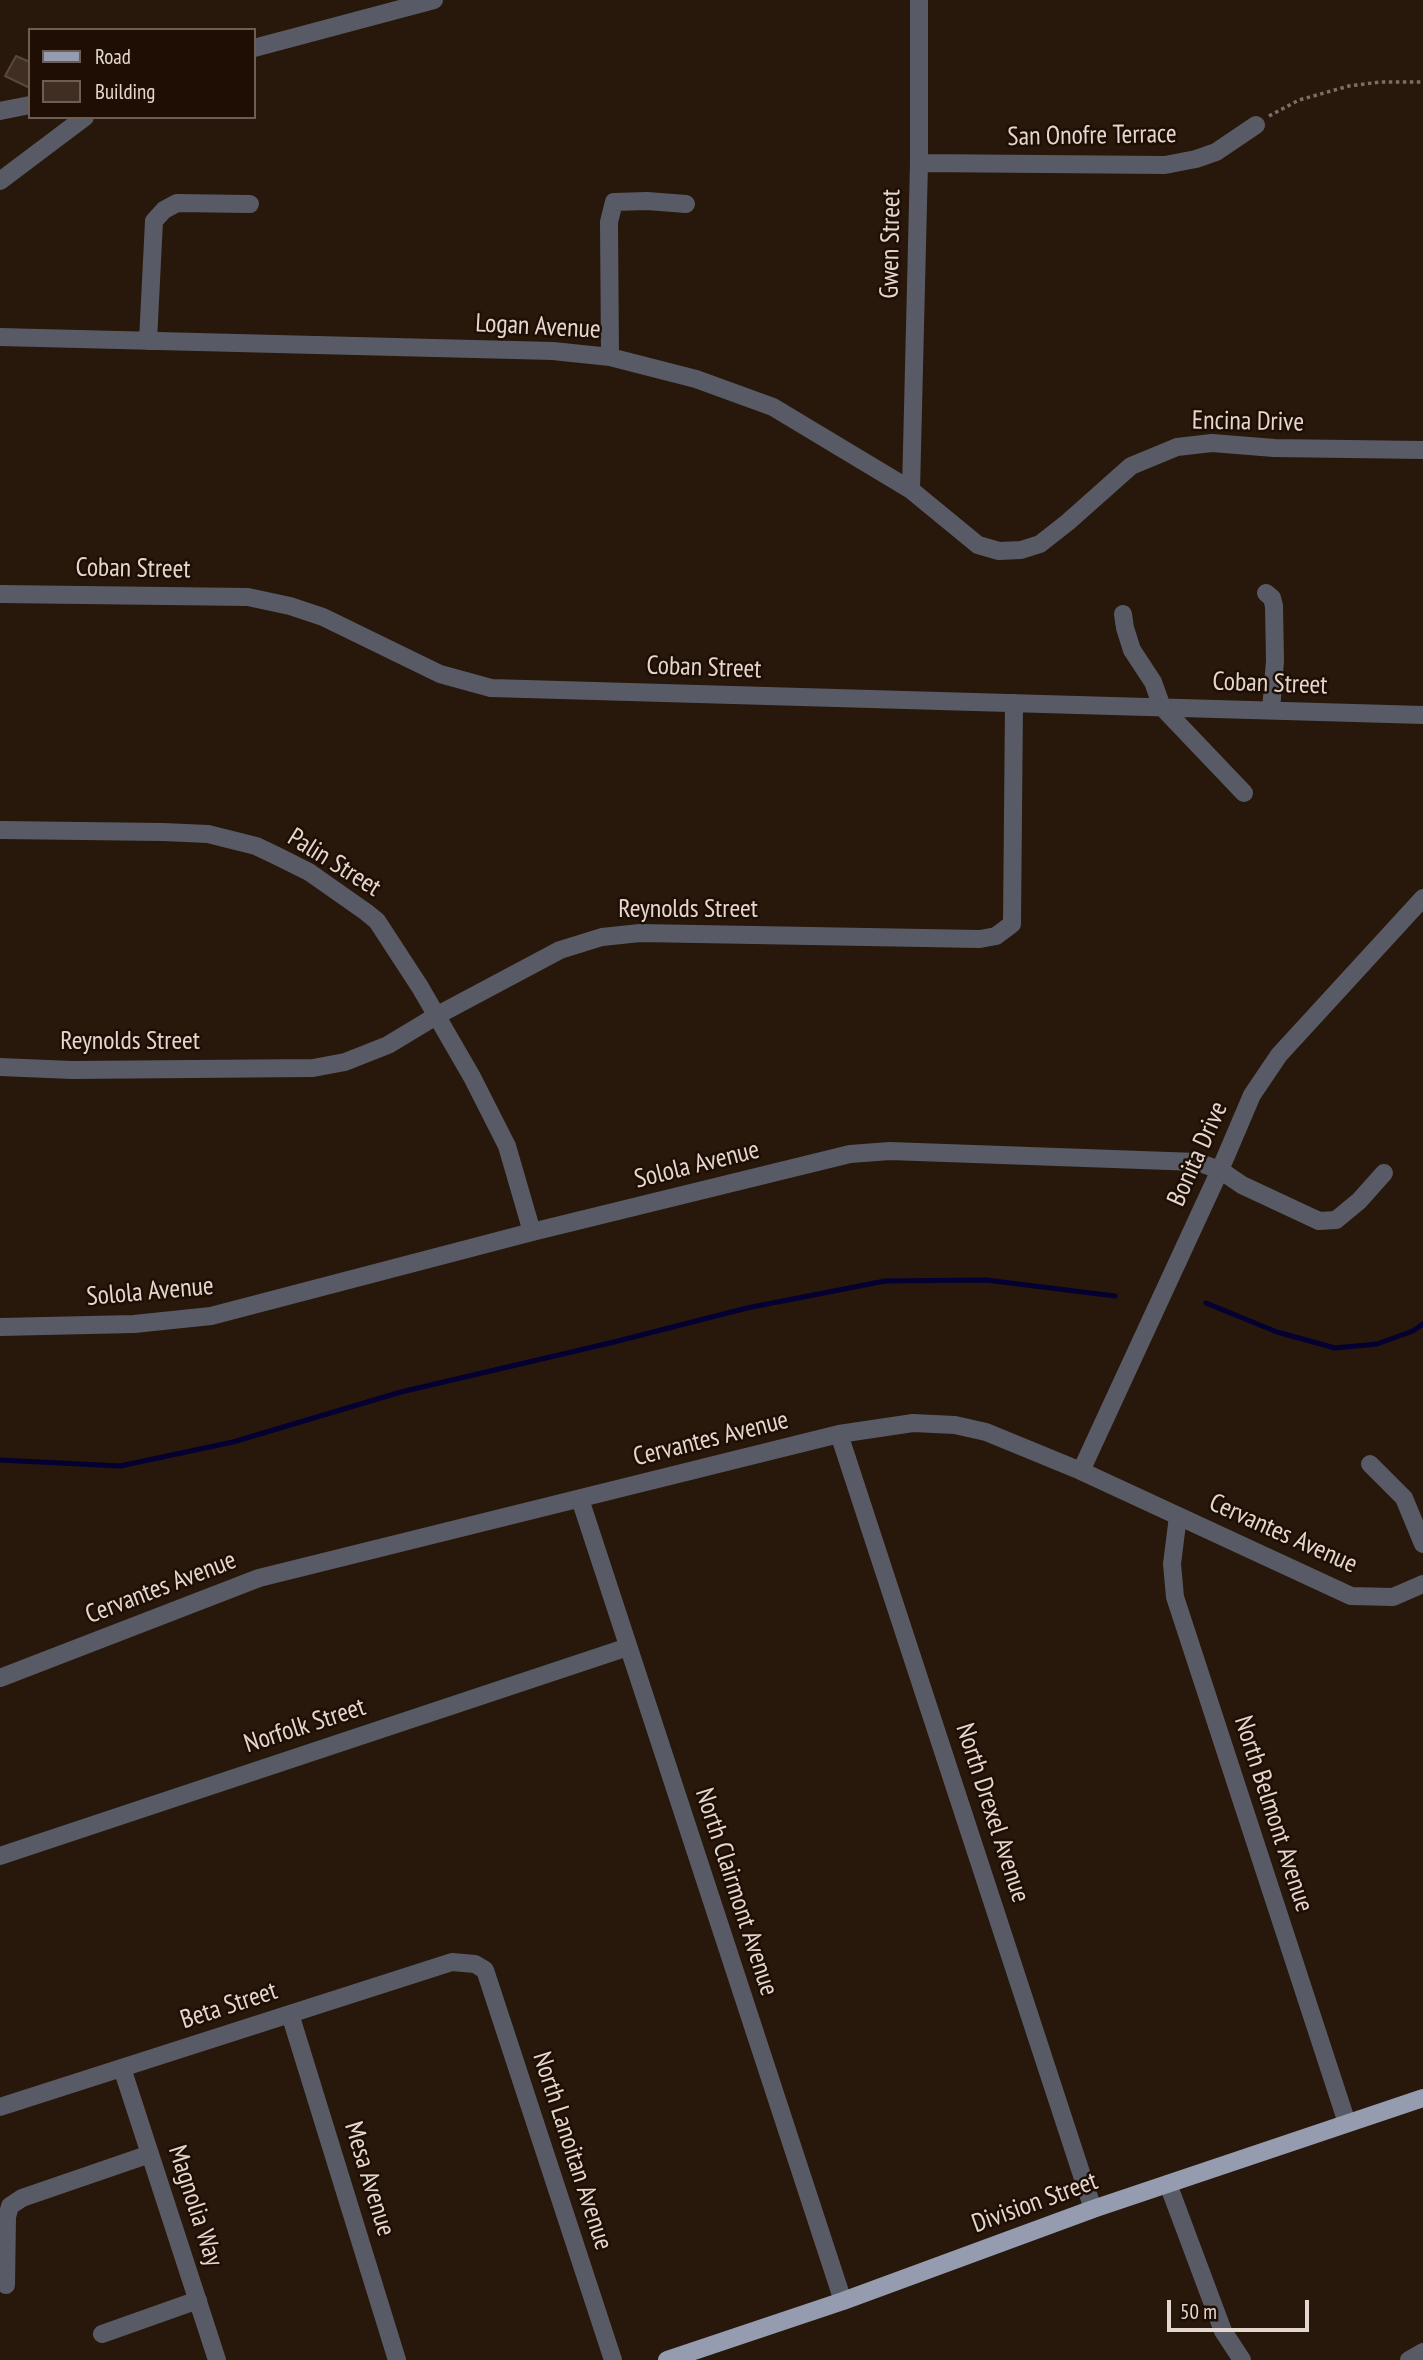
<!DOCTYPE html>
<html>
<head>
<meta charset="utf-8">
<style>
  body { margin:0 }
  #map { position:relative; width:1423px; height:2360px; overflow:hidden; background:#28170b; font-family:"PT Sans Narrow",sans-serif }
  canvas { display:block }
  .legend { position:absolute; left:28px; top:28px; width:228px; height:91px; box-sizing:border-box; background:#1e0e04; border:2px solid #6d5e55; margin:0; padding:9px 12px; list-style:none; font-size:21px; color:#e3d7cf }
  .legend li { display:flex; align-items:center; gap:14px; height:35px }
  .legend b { width:35px; border:2px solid #6d5e55 }
  .scale { position:absolute; left:1167px; top:2300px; width:142px; height:32px; box-sizing:border-box; border:4px solid #e3d7cf; border-top:0; padding-left:9px; font-size:21px; line-height:24px; white-space:nowrap; color:#e3d7cf; -webkit-text-stroke:5px #1e0e04; paint-order:stroke }
</style>
</head>
<body>
<div id="map">
<canvas width="1423" height="2360"></canvas>
<ul class="legend">
<li><b style="height:9px;background:#969cb0"></b>Road</li>
<li><b style="height:19px;background:#402e22"></b>Building</li>
</ul>
<div class="scale">50 m</div>
</div>
<script>
const ctx = document.querySelector('canvas').getContext('2d');
ctx.lineJoin = 'round';
const toPath = rows => new Path2D(rows.map(r => 'M' + r).join(''));
function strokePath(path, color, width, dash) { ctx.strokeStyle = color; ctx.lineWidth = width; ctx.lineCap = dash ? 'butt' : 'round'; ctx.setLineDash(dash || []); ctx.stroke(path); }
function fillPath(path, color) { ctx.fillStyle = color; ctx.fill(path, 'evenodd'); }
function write(font, color, halo, rows, align = 'center') {
  ctx.font = font + ' "PT Sans Narrow",sans-serif'; ctx.lineWidth = 5; ctx.setLineDash([]); ctx.textBaseline = 'middle'; ctx.strokeStyle = halo; ctx.fillStyle = color; for (const [text, x, y, turn = 0] of rows) {
    ctx.save(); ctx.translate(x, y); ctx.rotate((+turn || 0) * Math.PI / 180); ctx.textAlign = isNaN(turn) ? turn : align; if (halo) ctx.strokeText(text, 0, 0); ctx.fillText(text, 0, 0); ctx.restore();
  }
}
strokePath(toPath([
  [1206,1303,1277,1332,1335,1348,1377,1344,1413,1331,1423,1324],
  [0,1460,120,1466,233,1442,401,1392,614,1342,747,1308,885,1281,986,1280,1115,1296]
]), '#040032', 5);
const building = toPath([
  [16,56,30,62,30,88,5,76,16,56]
]);
fillPath(building, '#402e22');
strokePath(building, '#5b473a', 2);
strokePath(toPath([
  [1269,116,1299,100,1349,86,1380,82,1423,82]
]), '#7d6e64', 3.5, [3.5, 3.5]);
strokePath(toPath([
  [254,48,434,0],
  [0,111,30,105],
  [919,163,1165,165,1196,159,1216,152,1256,125],
  [0,181,85,117],
  [0,337,553,351,610,357,696,379,773,407,911,490,978,545,999,551,1021,550,1040,544,1068,522,1131,466,1177,447,1212,443,1274,448,1423,450],
  [148,341,154,221,164,210,177,203,250,204],
  [610,357,609,222,614,202,647,201,686,204],
  [911,490,919,163,919,0],
  [1266,593,1272,598,1274,606,1275,661,1271,710],
  [0,594,248,597,290,606,323,617,440,674,491,688,1423,715],
  [1123,614,1125,628,1132,650,1153,682,1162,707,1244,793],
  [0,830,163,832,208,834,256,846,277,856,309,872,366,912,377,921,420,987,472,1077,507,1146,532,1232],
  [0,1067,72,1070,313,1068,345,1062,388,1045,436,1016,560,950,602,937,640,933,980,939,996,936,1012,924,1014,703],
  [0,1327,134,1324,211,1316,532,1232,850,1154,890,1151,1197,1162,1220,1170,1242,1185,1319,1221,1336,1220,1359,1201,1384,1173],
  [839,1434,1093,2209],
  [1370,1464,1404,1498,1423,1544],
  [1081,1471,1220,1170,1252,1095,1279,1055,1423,898],
  [580,1499,843,2301],
  [1178,1516,1172,1564,1175,1597,1347,2123],
  [0,1678,259,1578,839,1434,913,1423,955,1425,986,1432,1081,1471,1351,1596,1393,1597,1423,1584],
  [0,1856,628,1647],
  [290,2014,397,2360],
  [122,2068,217,2360],
  [0,2107,452,1962,475,1964,485,1970,613,2360],
  [1168,2184,1223,2331,1242,2360],
  [6,2285,7,2217,10,2206,22,2198,150,2154],
  [102,2334,198,2300],
  [1409,2360,1423,2352]
]), '#585b65', 18);
strokePath(toPath([
  [667,2360,843,2301,1093,2209,1423,2098]
]), '#969cb0', 18);
write('26px', '#e3d7cf', '#1e0e04', [
  ["San Onofre Terrace",1092,136,-1],
  ["Gwen Street",891,244,-89],
  ["Logan Avenue",538,327,3],
  ["Encina Drive",1248,422,1],
  ["Coban Street",133,569,1],
  ["Coban Street",704,668,2],
  ["Coban Street",1270,684,2],
  ["Palin Street",334,863,32],
  ["Reynolds Street",688,910],
  ["Reynolds Street",130,1042],
  ["Bonita Drive",1198,1154,-66],
  ["Solola Avenue",697,1165,-14],
  ["Solola Avenue",150,1292,-5],
  ["Cervantes Avenue",711,1439,-14],
  ["Cervantes Avenue",1283,1534,24],
  ["Cervantes Avenue",161,1588,-21],
  ["Norfolk Street",305,1726,-18],
  ["North Drexel Avenue",992,1813,72],
  ["North Belmont Avenue",1273,1814,72],
  ["North Clairmont Avenue",736,1892,72],
  ["Beta Street",229,2006,-18],
  ["North Lanoitan Avenue",572,2151,72],
  ["Mesa Avenue",369,2179,73],
  ["Division Street",1035,2203,-20],
  ["Magnolia Way",195,2206,72]
]);
</script>
</body>
</html>
